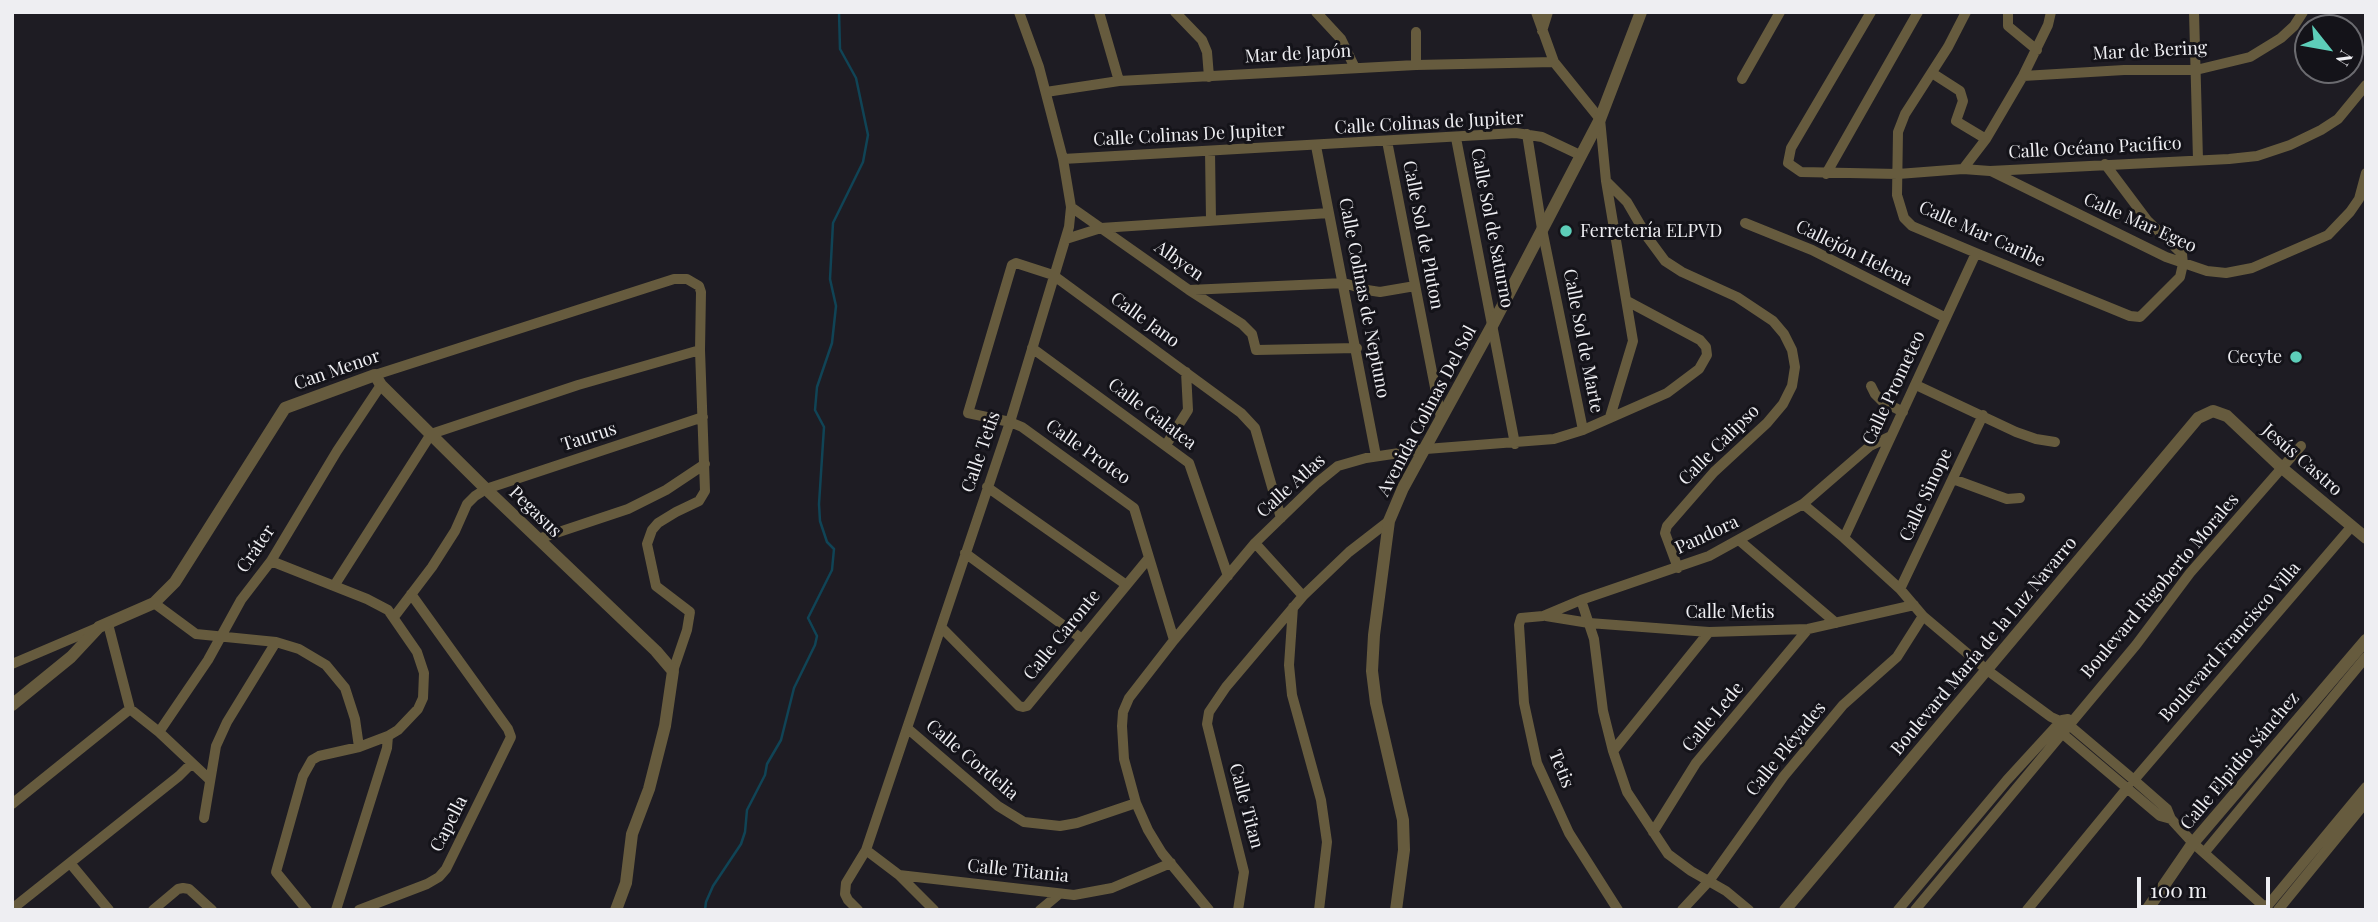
<!DOCTYPE html>
<html>
<head>
<meta charset="utf-8">
<style>
  body { margin:0 }
  #map { position:relative; width:2378px; height:922px; overflow:hidden; background:#1e1c23; font-family:"Playfair Display",serif }
  canvas { display:block }
  .frame { position:absolute; inset:0; border:14px solid #eeeef2; pointer-events:none }
  .north { position:absolute; left:2294px; top:14px; width:70px; height:70px; box-sizing:border-box; background:#141319; border:2px solid #6b6b70; border-radius:50%; rotate:121deg; font-size:19px; font-weight:700; line-height:28px; text-align:center; color:#eeeef2 }
  .north::after { content:''; display:block; margin:auto; width:24px; height:32px; background:#5dceb9; clip-path:polygon(50% 0,100% 100%,50% 72%,0 100%) }
  .scale { position:absolute; left:2137px; top:877px; width:133px; height:32px; box-sizing:border-box; border:4px solid #eeeef2; border-top:0; padding-left:9px; font-size:21px; line-height:24px; white-space:nowrap; color:#eeeef2; -webkit-text-stroke:5px #141319; paint-order:stroke }
</style>
</head>
<body>
<div id="map">
<canvas width="2378" height="922"></canvas>
<div class="frame"></div>
<div class="north">N</div>
<div class="scale">100 m</div>
</div>
<script>
const ctx = document.querySelector('canvas').getContext('2d');
ctx.lineJoin = 'round';
const toPath = rows => new Path2D(rows.map(r => 'M' + r).join(''));
function strokePath(path, color, width, dash) { ctx.strokeStyle = color; ctx.lineWidth = width; ctx.lineCap = dash ? 'butt' : 'round'; ctx.setLineDash(dash || []); ctx.stroke(path); }
function write(font, color, halo, rows, align = 'center') {
  ctx.font = font + ' "Playfair Display",serif'; ctx.lineWidth = 6; ctx.setLineDash([]); ctx.textBaseline = 'middle'; ctx.strokeStyle = halo; ctx.fillStyle = color; for (const [text, x, y, turn = 0] of rows) {
    ctx.save(); ctx.translate(x, y); ctx.rotate((+turn || 0) * Math.PI / 180); ctx.textAlign = isNaN(turn) ? turn : align; if (halo) ctx.strokeText(text, 0, 0); ctx.fillText(text, 0, 0); ctx.restore();
  }
}
strokePath(toPath([
  [705,910,706,902,713,886,741,844,745,832,747,810,765,775,767,764,781,740,794,688,815,645,817,636,808,618,832,570,834,549,827,542,820,521,819,504,824,427,815,410,817,387,832,343,836,306,830,279,833,223,863,162,868,135,856,78,840,49,839,12]
]), '#104456', 2.5);
strokePath(toPath([
  [1099,12,1119,81],
  [1175,12,1202,40,1207,52,1209,77],
  [1316,12,1341,39,1355,68],
  [1536,12,1554,62,1600,119,1606,181,1633,341,1610,417],
  [1871,12,1791,148,1788,163,1801,172,1898,174,1963,169,1990,171,2229,159,2257,156,2290,145,2321,130,2338,119,2366,85],
  [1966,12,1948,47,1905,114,1898,132,1897,195,1904,218,1912,226,1976,253,2130,316,2140,317,2180,277,2183,264,2182,254,2147,220,2105,164],
  [2008,12,2008,26,2037,50],
  [2194,12,2198,160],
  [1542,31,1548,12],
  [1416,32,1416,65],
  [1932,73,1960,91,1963,101,1956,121,1986,139],
  [2023,76,2124,70,2196,70,2250,57,2281,38,2294,26,2303,12],
  [1742,79,1780,12],
  [1046,92,1119,81,1416,65,1554,62],
  [1527,134,1542,229,1583,430],
  [1456,138,1515,444],
  [1387,141,1441,418],
  [1316,146,1376,456],
  [1210,151,1211,220],
  [1063,159,1516,133,1542,137,1580,155],
  [1963,169,1986,139,2023,76,2048,25,2051,12],
  [1991,171,2166,257,2207,271,2226,273,2252,268,2328,235,2350,212,2359,199,2366,173],
  [1826,174,1918,12],
  [1606,181,1627,202,1648,238,1665,261,1682,272,1737,297,1773,321,1784,334,1792,350,1795,367,1792,386,1783,404,1767,423,1714,472,1667,526,1665,533,1678,568],
  [1071,207,1189,290,1242,324,1252,334,1256,350,1357,348],
  [1745,223,1812,250,1946,318],
  [1066,239,1101,228,1329,213],
  [1189,290,1344,283,1367,290,1380,292,1415,286],
  [1032,348,1189,463,1228,576],
  [375,375,674,279,687,279,699,286,701,292,700,350,705,491,699,501,676,512,658,523,652,530,647,544,656,586,690,612,687,630,673,671],
  [1916,385,2016,432,2036,439,2055,442],
  [1871,386,1875,394,1882,401,1903,412],
  [1166,445,1188,410,1186,372],
  [1953,479,2007,499,2020,498],
  [987,487,1125,584],
  [1803,504,1844,538,1900,589,1923,616,1987,670,2051,717,2069,725,2134,780,2167,809,2171,819,2193,843,2268,910],
  [1844,538,1976,253],
  [538,539,628,509,666,490,705,464],
  [1740,541,1836,623],
  [1255,543,1303,596],
  [965,553,1082,639],
  [271,561,367,599,388,610,417,652,424,673,423,698,418,709,398,730,388,736,387,748,336,910],
  [334,586,431,434,578,385,700,350],
  [1900,589,1983,415],
  [1581,600,1594,639,1603,711,1613,751,1627,792,1668,854,1691,871,1726,891,1749,910],
  [154,603,196,634,276,642,299,649,326,665,345,688,355,719,359,747],
  [1293,607,1289,665,1292,695,1321,800,1327,842,1319,910],
  [1546,616,1589,623,1709,632,1808,629,1914,605],
  [394,617,432,567,455,531,467,504,475,496,486,489,703,417],
  [108,624,130,709,159,732,209,779],
  [941,627,1019,706,1023,707,1027,706,1148,559],
  [1174,640,1134,508,1022,427,1010,422,968,413,1012,265,1016,263,1053,275,1241,413,1255,428,1281,518],
  [12,664,99,627],
  [907,728,998,806,1024,822,1060,826,1077,823,1136,803],
  [2057,729,2160,816,2171,819],
  [159,732,208,660,241,600,271,561,337,451,381,385],
  [1613,751,1709,632],
  [2134,780,2352,526],
  [12,804,130,709],
  [204,818,216,746,227,722,276,642],
  [1653,832,1696,763,1808,629],
  [866,850,899,875,934,910],
  [2204,853,2366,657],
  [70,863,109,910],
  [899,875,1074,895,1112,888,1171,863],
  [12,909,179,776,191,764],
  [153,910,178,889,183,888,189,889,212,910],
  [307,910,276,872,303,776,312,760,319,756,359,747,388,736],
  [359,910,427,884,439,877,446,869,511,737,508,729,411,594],
  [858,910,848,900,845,894,846,883,866,850,1010,422,1069,227,1071,207,1063,159,1039,67,1019,12],
  [1040,910,1058,895],
  [1209,910,1162,853,1148,830,1136,803,1124,759,1122,726,1123,712,1129,698,1174,640,1255,543,1317,483,1338,466,1366,458,1426,449,1554,439,1583,430,1667,393,1699,369,1707,355,1706,347,1700,340,1627,301],
  [1238,910,1244,872,1207,724,1209,712,1226,687,1303,596,1349,552,1389,521],
  [1618,910,1569,833,1537,763,1524,703,1519,625,1521,618,1543,616,1581,600,1709,556,1803,504,1870,446,1891,436],
  [1682,910,1709,881,1784,776,1843,705,1897,657,1923,616],
  [1898,910,2007,780,2062,720,2068,719],
  [1915,910,2136,645,2190,573,2301,446],
  [2027,910,2128,787],
  [2264,910,2366,787],
  [2278,910,2366,802]
]), '#665b3e', 10);
strokePath(toPath([
  [12,705,71,657,99,627,154,603,175,582,285,408,375,375,381,385,486,489,656,651,673,671,665,726,649,789,632,834,626,883,616,910],
  [1396,910,1404,850,1403,820,1376,703,1372,671,1374,635,1389,521,1403,488,1493,324,1600,119,1641,12],
  [1785,910,2198,418,2213,411,2227,416,2282,468,2366,538],
  [2147,910,2193,843,2366,640]
]), '#665b3e', 12);
for (const [x, y, r, color] of [
  [1566,231,7,"#5dceb9"],
  [2296,357,7,"#5dceb9"]
]) { const dot = new Path2D(); dot.arc(x, y, r, 0, 2 * Math.PI); ctx.fillStyle = color; ctx.fill(dot); strokePath(dot, '#141319', 2.5); }
write('18px', '#eeeef2', '#141319', [
  ["Mar de Bering",2150,51,-3],
  ["Mar de Japón",1298,54,-3],
  ["Calle Colinas de Jupiter",1429,123,-3],
  ["Calle Colinas De Jupiter",1189,135,-3],
  ["Calle Océano Pacifico",2095,148,-3],
  ["Calle Mar Egeo",2140,223,24],
  ["Calle Sol de Saturno",1492,228,79],
  ["Calle Mar Caribe",1982,234,24],
  ["Calle Sol de Pluton",1423,235,79],
  ["Callejón Helena",1854,253,26],
  ["Albyen",1179,261,35],
  ["Calle Colinas de Neptuno",1364,298,79],
  ["Calle Jano",1145,320,36],
  ["Calle Sol de Marte",1583,341,79],
  ["Can Menor",337,370,-19],
  ["Calle Prometeo",1894,388,-65],
  ["Avenida Colinas Del Sol",1427,411,-62],
  ["Calle Galatea",1152,414,37],
  ["Taurus",589,437,-18],
  ["Calle Calipso",1719,445,-45],
  ["Calle Tetis",981,452,-71],
  ["Calle Proteo",1088,452,35],
  ["Jesús Castro",2302,460,41],
  ["Calle Atlas",1291,486,-42],
  ["Calle Sinope",1926,495,-65],
  ["Pegasus",535,512,44],
  ["Pandora",1707,535,-25],
  ["Cráter",256,549,-56],
  ["Boulevard Rigoberto Morales",2160,586,-50],
  ["Calle Metis",1730,612],
  ["Calle Caronte",1062,635,-51],
  ["Boulevard Francisco Villa",2230,642,-49],
  ["Boulevard María de la Luz Navarro",1984,646,-50],
  ["Calle Lede",1713,717,-50],
  ["Calle Pléyades",1786,749,-51],
  ["Calle Cordelia",972,760,40],
  ["Calle Elpidio Sánchez",2240,761,-50],
  ["Tetis",1561,769,68],
  ["Calle Titan",1246,806,75],
  ["Capella",449,824,-63],
  ["Calle Titania",1018,871,6]
]);
write('18px', '#eeeef2', '#141319', [
  ["Ferretería ELPVD",1580,231],
  ["Cecyte",2282,357,"right"]
], 'left');
</script>
</body>
</html>
